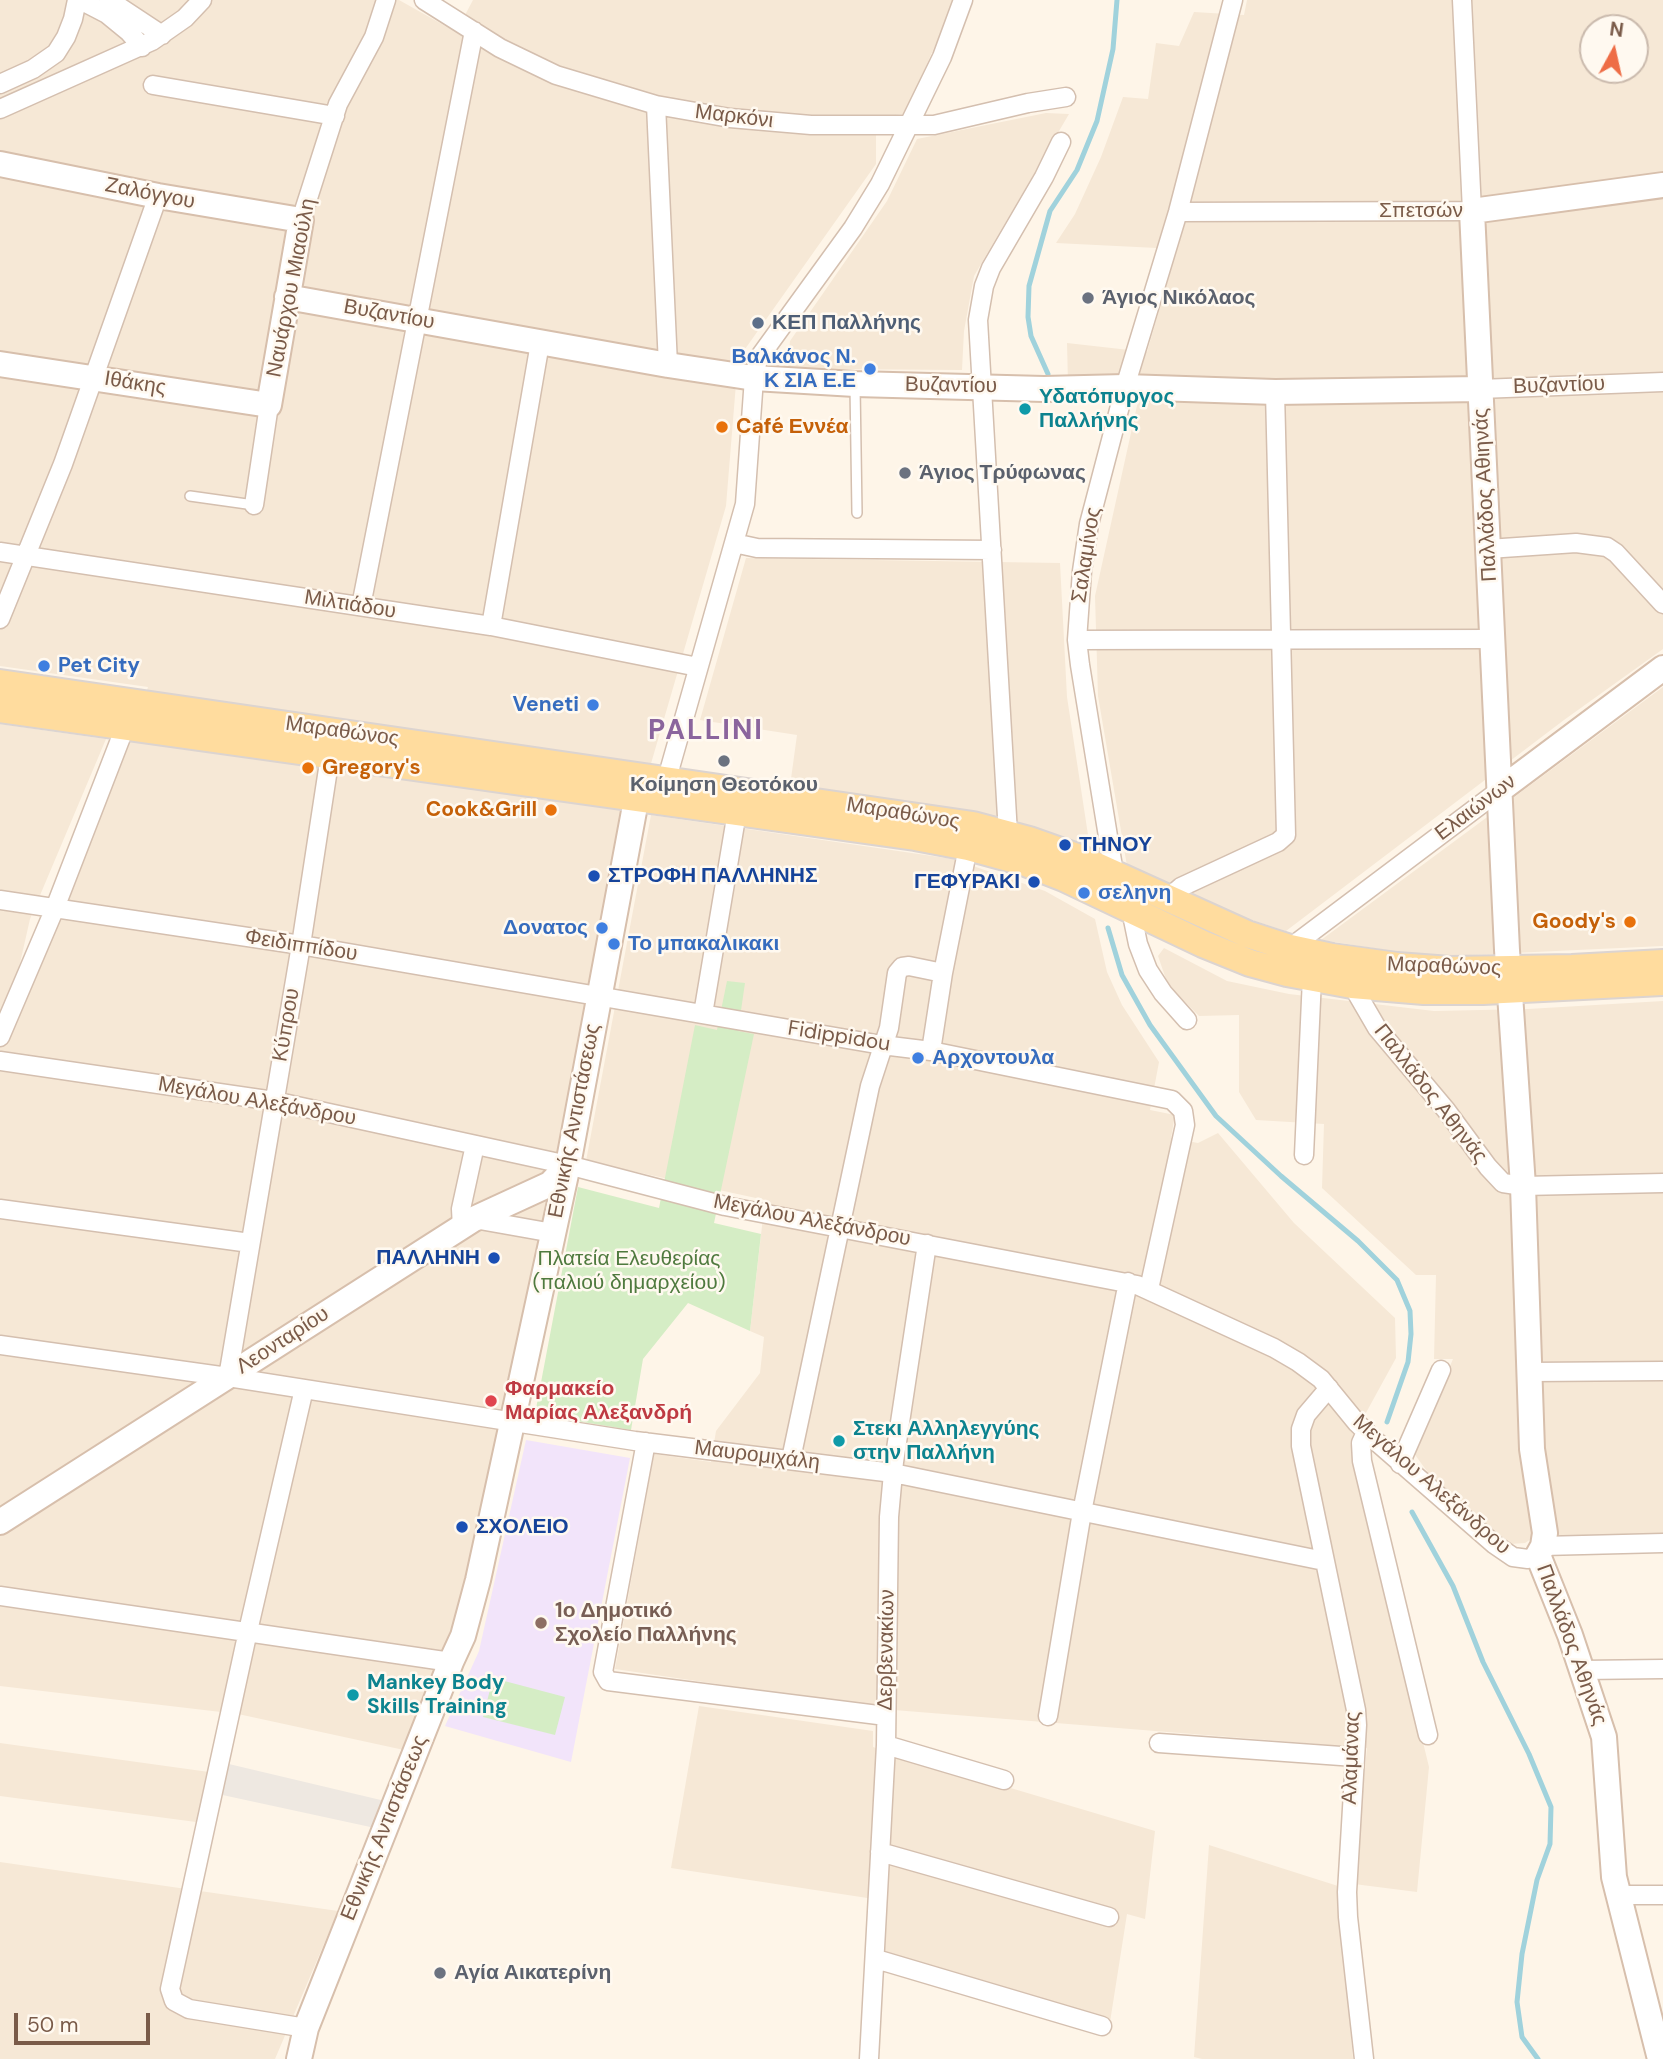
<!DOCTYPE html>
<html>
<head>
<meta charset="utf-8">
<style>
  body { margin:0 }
  #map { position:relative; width:1663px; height:2059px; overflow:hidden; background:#fef5e8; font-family:"DM Sans",sans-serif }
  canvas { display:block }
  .north { position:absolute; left:1579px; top:14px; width:70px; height:70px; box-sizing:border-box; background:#fff9f0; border:2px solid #cabaad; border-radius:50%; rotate:8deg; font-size:19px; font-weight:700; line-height:28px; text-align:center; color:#7a5b49 }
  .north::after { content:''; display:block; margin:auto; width:24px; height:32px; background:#ee6d46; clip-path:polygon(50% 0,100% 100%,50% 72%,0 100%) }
  .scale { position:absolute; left:14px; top:2013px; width:136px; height:32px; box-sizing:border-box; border:4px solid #7a5b49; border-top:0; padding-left:9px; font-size:21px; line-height:24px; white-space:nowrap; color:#7a5b49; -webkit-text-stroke:5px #fff9f0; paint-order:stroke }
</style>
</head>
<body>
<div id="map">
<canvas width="1663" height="2059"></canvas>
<div class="north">N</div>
<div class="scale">50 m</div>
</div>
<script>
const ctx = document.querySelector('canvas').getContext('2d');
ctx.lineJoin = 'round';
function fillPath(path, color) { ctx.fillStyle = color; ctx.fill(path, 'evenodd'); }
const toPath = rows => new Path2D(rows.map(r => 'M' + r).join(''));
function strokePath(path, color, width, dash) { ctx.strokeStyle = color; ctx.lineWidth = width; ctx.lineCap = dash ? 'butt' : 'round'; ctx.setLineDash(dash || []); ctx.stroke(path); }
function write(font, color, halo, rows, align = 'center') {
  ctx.font = font + ' "DM Sans",sans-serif'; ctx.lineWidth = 5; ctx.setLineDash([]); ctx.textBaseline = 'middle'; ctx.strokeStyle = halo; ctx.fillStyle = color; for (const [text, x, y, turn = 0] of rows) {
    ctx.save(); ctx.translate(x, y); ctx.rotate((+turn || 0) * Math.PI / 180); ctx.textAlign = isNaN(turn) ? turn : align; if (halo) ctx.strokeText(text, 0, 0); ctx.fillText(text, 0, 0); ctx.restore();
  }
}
fillPath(toPath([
  [0,0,399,0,456,32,473,0,955,0,905,114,876,117,876,164,738,359,726,506,650,767,461,1603,404,1750,238,1714,0,1686,0,724,106,739,30,919,18,972,52,925,129,745,148,687,0,666],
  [1247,0,1663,0,1663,649,1564,720,1286,931,1217,909,1127,866,1098,696,1095,596,1142,383,1068,383,1067,343,1147,352,1177,249,1056,243,1075,214,1101,157,1123,97,1148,99,1156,43,1179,46,1194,12,1244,15],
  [1593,28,1635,28,1635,70,1593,70],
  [1046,113,1069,114,974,276,964,331,962,370,822,369,788,366,790,341,887,201,917,139],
  [746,558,1060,563,1067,697,1090,848,1037,828,989,815,790,786,797,735,700,720],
  [1663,687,1663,946,1449,956,1405,953,1321,940],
  [651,815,953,859,1045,891,1095,919,1107,972,1122,1005,1159,1062,1150,1110,1175,1115,1171,1138,1198,1143,1218,1133,1294,1223,1395,1318,1396,1358,1350,1442,1429,1767,1417,1892,1354,1884,1367,1748,894,1710,615,1669,654,1454,711,1462,716,1431,760,1373,764,1337,750,1331,765,1200,586,1161],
  [1164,948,1227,981,1289,994,1434,1011,1528,1009,1663,1001,1663,1534,1534,1537,1525,1543,1510,1544,1429,1474,1413,1452,1453,1359,1434,1359,1436,1275,1416,1275,1322,1188,1324,1124,1256,1120,1239,1092,1239,1015,1199,1016,1168,985,1158,956],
  [699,1706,873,1731,873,1747,1155,1831,1145,1919,1127,1914,1110,2022,884,1954,887,1901,671,1868],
  [0,1743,209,1772,196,1822,0,1796],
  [1209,1845,1338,1886,1353,2059,1202,2059,1194,2057],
  [0,1862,338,1911,275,2059,0,2059]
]), '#f6e8d6');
fillPath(toPath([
  [212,1760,385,1801,375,1828,204,1791]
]), '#eee8e1');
fillPath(toPath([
  [526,1440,630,1458,571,1762,445,1726,479,1651]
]), '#f2e4fa');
fillPath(toPath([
  [727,981,745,983,738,1031,754,1034,714,1223,761,1234,750,1331,688,1303,643,1359,631,1430,535,1414,578,1187,659,1208,695,1025,717,1030],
  [493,1678,565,1697,555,1735,483,1717]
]), '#d5edc5');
strokePath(toPath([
  [1048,374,1031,336,1028,317,1029,286,1050,211,1077,170,1097,121,1113,49,1117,0],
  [1108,928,1122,975,1150,1025,1216,1116,1281,1176,1358,1241,1397,1280,1410,1311,1411,1334,1408,1362,1387,1422],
  [1412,1512,1453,1586,1483,1662,1529,1754,1551,1807,1550,1844,1537,1880,1522,1954,1517,2002,1522,2037,1538,2059]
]), '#a0d2dc', 5);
const lane = toPath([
  [855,386,857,513],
  [190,496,254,505]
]);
const street = toPath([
  [80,0,107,14,129,32,142,47],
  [109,0,162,35],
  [424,0,500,48,556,75,656,105,730,118,811,125,934,125,1028,103,1066,97],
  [0,84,33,69,56,53,66,37,73,19,77,0],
  [153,85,335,116],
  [656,105,668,365],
  [0,109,152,41,185,18,202,0],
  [1178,212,1472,211,1462,0],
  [301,220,338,104,374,37,386,0],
  [1480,389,1663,382],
  [254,505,269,405],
  [734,543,757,548,992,550],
  [1488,549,1576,543,1607,547,1616,553,1663,604],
  [0,552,491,626,698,667],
  [361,606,474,31],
  [0,619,63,464,158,196],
  [491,626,540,343],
  [1077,640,1492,639],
  [664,789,745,504,754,378,758,359,853,228,880,184,942,57,963,0],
  [1008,834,978,320,984,286,991,268,1044,177,1061,142],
  [1114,873,1080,665,1077,640,1082,571,1089,524,1125,387,1178,212,1233,0],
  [1167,899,1181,887,1278,842,1286,835,1275,392],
  [0,900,301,945,882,1045,931,1051,1172,1100,1183,1111,1185,1125,1149,1289],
  [1131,910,1138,944,1148,970,1163,993,1187,1020],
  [1290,948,1500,790],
  [1352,985,1377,1028,1446,1110,1488,1167,1503,1183,1523,1186,1663,1183],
  [703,1014,737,812],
  [0,1037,55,908,125,727],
  [931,1051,943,973,968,847],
  [0,1061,274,1101,568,1165,725,1206,1137,1285,1274,1348,1298,1362,1321,1379,1357,1423,1378,1443,1494,1544,1513,1557,1528,1559,1538,1555],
  [1304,1155,1312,978],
  [0,1209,250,1243],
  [474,1219,553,1233],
  [462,1228,461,1209,475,1145],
  [0,1345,228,1377,635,1441,893,1473,1324,1561],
  [1531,1372,1663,1371],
  [228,1377,301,945,330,756],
  [1329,1388,1306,1415,1301,1429,1301,1446,1356,1710,1357,1725,1347,1892,1348,1917,1364,2059],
  [304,1389,248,1631,170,1989,174,2001,189,2009,306,2028],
  [1366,1432,1361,1443,1362,1461,1428,1735],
  [646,1442,603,1672,608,1681,886,1716],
  [791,1459,870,1086,889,1028,897,973,902,967,909,966,943,973],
  [1400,1464,1441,1370],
  [1543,1546,1663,1543],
  [0,1596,451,1662],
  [1582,1670,1663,1669],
  [1048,1716,1082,1512,1128,1282],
  [1159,1743,1355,1757],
  [886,1745,1004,1780],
  [880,1852,1109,1917],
  [1618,1895,1663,1895],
  [876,1959,1102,2026],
  [869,2059,886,1745,889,1517,894,1462,927,1244]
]);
const secondary = toPath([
  [0,164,158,196,301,220,269,405,0,364],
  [287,297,668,365,754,378,855,384,1044,389,1125,387,1275,392,1480,389],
  [1500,790,1663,668],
  [0,1522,474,1219,550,1184,568,1165],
  [299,2059,306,2028,451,1662,463,1636,478,1580,568,1165,640,779],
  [1660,2059,1614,1877,1604,1737,1570,1635,1538,1555,1543,1546,1545,1533,1532,1449,1523,1186,1507,950,1472,211,1663,185]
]);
const primary = toPath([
  [0,683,973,825,1029,840,1077,857,1247,934,1290,948,1332,957,1397,966,1450,970,1572,968,1663,963],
  [0,709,915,837,968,847,1023,862,1064,878,1203,944,1250,963,1287,973,1352,985,1424,991,1483,991,1663,982]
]);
strokePath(lane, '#d4bfaf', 12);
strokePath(street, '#d4bfaf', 21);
strokePath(secondary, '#d7bfac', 28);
strokePath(primary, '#dcd4d0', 30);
strokePath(lane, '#fff', 9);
strokePath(street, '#fff', 18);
strokePath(secondary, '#fff', 24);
strokePath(primary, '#ffdc9e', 26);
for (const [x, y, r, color] of [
  [1088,298,7,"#6b7280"],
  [758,323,7,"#5c6f8a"],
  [870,369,7,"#3f7fe0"],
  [1025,409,7,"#0f9aa8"],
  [722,427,7,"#e8710a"],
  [905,473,7,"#6b7280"],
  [44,666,7,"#3f7fe0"],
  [593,705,7,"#3f7fe0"],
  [724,761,7,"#6b7280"],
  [308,768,7,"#e8710a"],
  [551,810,7,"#e8710a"],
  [1065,845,7,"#1a4fb4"],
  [594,876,7,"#1a4fb4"],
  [1034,882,7,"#1a4fb4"],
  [1084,893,7,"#3f7fe0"],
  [1630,922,7,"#e8710a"],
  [602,928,7,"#3f7fe0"],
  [614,944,7,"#3f7fe0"],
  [918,1058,7,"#3f7fe0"],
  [494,1258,7,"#1a4fb4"],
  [491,1401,7,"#e0444e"],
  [839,1441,7,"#0f9aa8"],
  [462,1527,7,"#1a4fb4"],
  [541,1623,7,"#8d6e63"],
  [353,1695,7,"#0f9aa8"],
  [440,1973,7,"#6b7280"]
]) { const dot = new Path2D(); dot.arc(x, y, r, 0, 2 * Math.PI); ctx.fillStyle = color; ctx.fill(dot); strokePath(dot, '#fff9f0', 2.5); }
write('21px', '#7a5b49', '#fff9f0', [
  ["Μαρκόνι",734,117,7],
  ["Ζαλόγγου",150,194,11],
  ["Σπετσών",1421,211],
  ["Ναυάρχου Μιαούλη",292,288,-79],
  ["Βυζαντίου",389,315,10],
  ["Ιθάκης",135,384,9],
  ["Βυζαντίου",951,386,1],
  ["Βυζαντίου",1559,386,-2],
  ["Παλλάδος Αθιηνάς",1486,495,-93],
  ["Σαλαμίνος",1087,555,-81],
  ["Μιλτιάδου",350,605,9],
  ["Μαραθώνος",342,732,8],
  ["Ελαιώνων",1476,808,-37],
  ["Μαραθώνος",903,814,9],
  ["Φειδιππίδου",301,946,9],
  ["Μαραθώνος",1444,967,2],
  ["Κύπρου",287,1025,-80],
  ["Fidippidou",839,1037,9],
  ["Παλλάδος Αθηνάς",1430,1094,52],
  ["Μεγάλου Αλεξάνδρου",257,1102,10],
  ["Εθνικής Αντιστάσεως",575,1121,-79],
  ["Μεγάλου Αλεξάνδρου",812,1221,11],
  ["Λεονταρίου",283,1341,-33],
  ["Μαυρομιχάλη",757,1456,7],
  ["Μεγάλου Αλεξάνδρου",1431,1485,41],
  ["Παλλάδος Αθηνάς",1571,1645,70],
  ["Δερβενακίων",887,1650,-89],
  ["Αλαμάνας",1352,1758,-88],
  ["Εθνικής Αντιστάσεως",385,1828,-68]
]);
write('bold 21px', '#5b616d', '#fff9f0', [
  ["Άγιος Νικόλαος",1102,298],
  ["Άγιος Τρύφωνας",919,473],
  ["Κοίμηση Θεοτόκου",724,785,"center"],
  ["Αγία Αικατερίνη",454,1973]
], 'left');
write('bold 21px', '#4e5e75', '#fff9f0', [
  ["ΚΕΠ Παλλήνης",772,323]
], 'left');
write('bold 21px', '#366cbe', '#fff9f0', [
  ["Βαλκάνος Ν.",856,357,"right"],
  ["Κ ΣΙΑ Ε.Ε",856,381,"right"],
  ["Pet City",58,666],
  ["Veneti",579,705,"right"],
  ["σεληνη",1098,893],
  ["Δονατος",588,928,"right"],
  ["Το μπακαλικακι",628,944],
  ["Αρχοντουλα",932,1058]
], 'left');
write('bold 21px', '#0d838f', '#fff9f0', [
  ["Υδατόπυργος",1039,397],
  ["Παλλήνης",1039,421],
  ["Στεκι Αλληλεγγύης",853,1429],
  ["στην Παλλήνη",853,1453],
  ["Mankey Body",367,1683],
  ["Skills Training",367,1707]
], 'left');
write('bold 21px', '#c56008', '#fff9f0', [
  ["Café Εννέα",736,427],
  ["Gregory's",322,768],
  ["Cook&Grill",537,810,"right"],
  ["Goody's",1616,922,"right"]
], 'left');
write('bold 21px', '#164399', '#fff9f0', [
  ["ΤΗΝΟΥ",1079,845],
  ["ΣΤΡΟΦΗ ΠΑΛΛΗΝΗΣ",608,876],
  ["ΓΕΦΥΡΑΚΙ",1020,882,"right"],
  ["ΠΑΛΛΗΝΗ",480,1258,"right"],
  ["ΣΧΟΛΕΙΟ",476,1527]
], 'left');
write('21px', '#4f7a3e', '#fff9f0', [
  ["Πλατεία Ελευθερίας",629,1259],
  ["(παλιού δημαρχείου)",629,1283]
]);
write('bold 21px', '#be3a42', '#fff9f0', [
  ["Φαρμακείο",505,1389],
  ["Μαρίας Αλεξανδρή",505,1413]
], 'left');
write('bold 21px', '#785e54', '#fff9f0', [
  ["1ο Δημοτικό",555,1611],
  ["Σχολείο Παλλήνης",555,1635]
], 'left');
ctx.letterSpacing = '2px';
write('bold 28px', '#8b659d', '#fff9f0', [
  ["PALLINI",706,732]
]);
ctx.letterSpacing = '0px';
</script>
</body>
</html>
